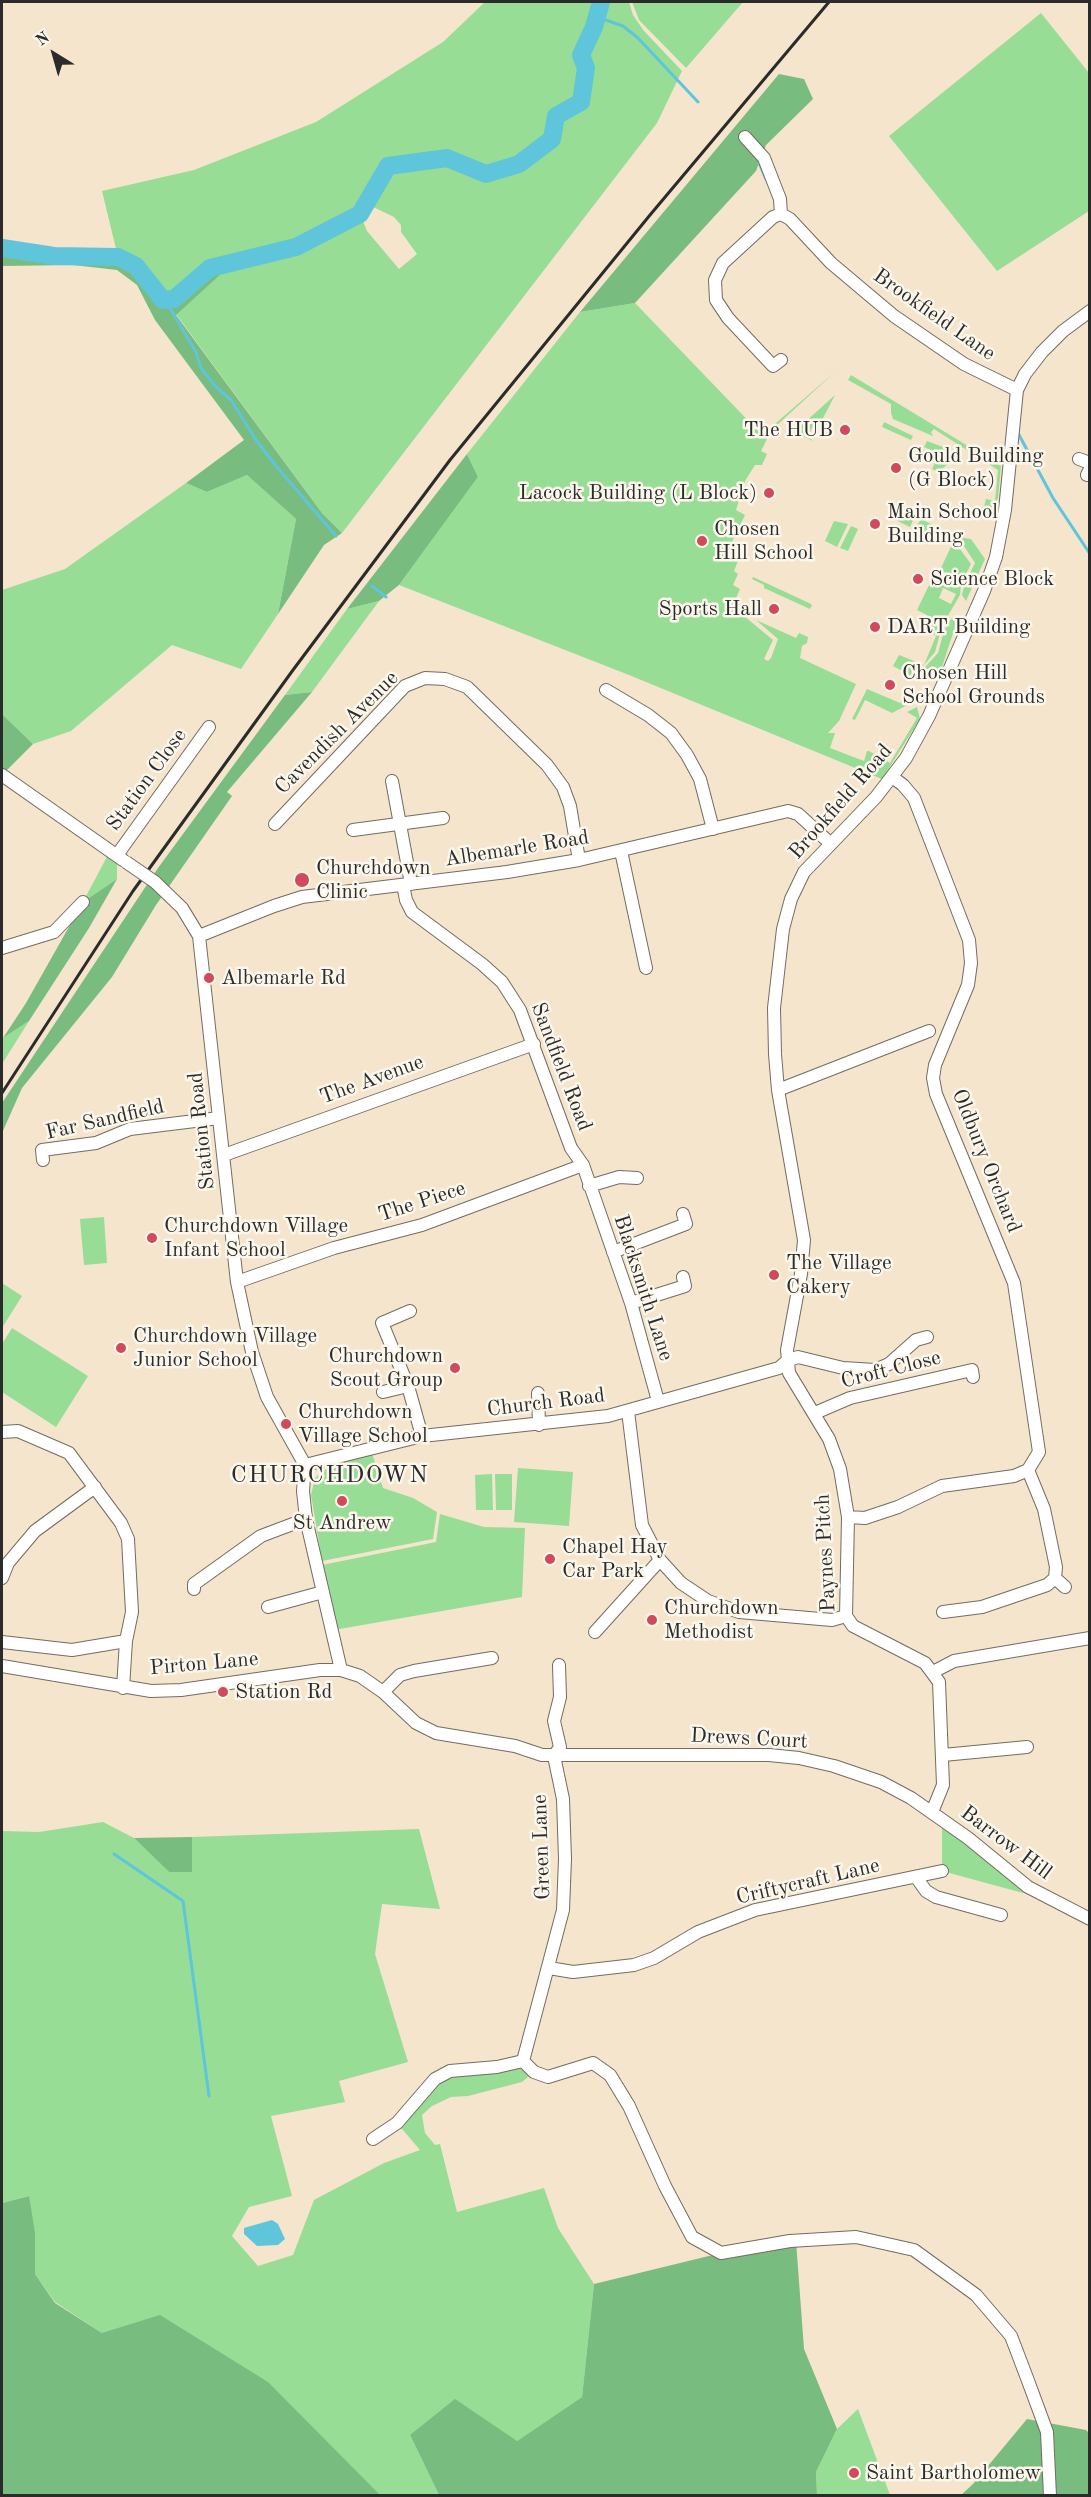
<!DOCTYPE html>
<html>
<head>
<meta charset="utf-8">
<style>
  body { margin:0 }
  #map { position:relative; width:1091px; height:2497px; overflow:hidden; background:#f5e5cc; font-family:"Old Standard TT",serif }
  canvas { display:block }
  .frame { position:absolute; inset:0; border:3px solid #2b2b2b; pointer-events:none }
  .north { position:absolute; left:24px; top:24px; width:60px; height:60px; -webkit-text-stroke:4px #fbf7ec; paint-order:stroke; rotate:323deg; font-size:16px; font-weight:700; line-height:24px; text-align:center; color:#2b2b2b }
  .north::after { content:''; display:block; margin:auto; width:21px; height:27px; background:#2b2b2b; clip-path:polygon(50% 0,100% 100%,50% 72%,0 100%) }
</style>
</head>
<body>
<div id="map">
<canvas width="1091" height="2497"></canvas>
<div class="frame"></div>
<div class="north">N</div>
</div>
<script>
const ctx = document.querySelector('canvas').getContext('2d');
ctx.lineJoin = 'round';
function fillPath(path, color) { ctx.fillStyle = color; ctx.fill(path, 'evenodd'); }
const toPath = rows => new Path2D(rows.map(r => 'M' + r).join(''));
function strokePath(path, color, width, dash) { ctx.strokeStyle = color; ctx.lineWidth = width; ctx.lineCap = dash ? 'butt' : 'round'; ctx.setLineDash(dash || []); ctx.stroke(path); }
function write(font, color, halo, rows, align = 'center') {
  ctx.font = font + ' "Old Standard TT",serif'; ctx.lineWidth = 5; ctx.setLineDash([]); ctx.textBaseline = 'middle'; ctx.strokeStyle = halo; ctx.fillStyle = color; for (const [text, x, y, turn = 0] of rows) {
    ctx.save(); ctx.translate(x, y); ctx.rotate((+turn || 0) * Math.PI / 180); ctx.textAlign = isNaN(turn) ? turn : align; if (halo) ctx.strokeText(text, 0, 0); ctx.fillText(text, 0, 0); ctx.restore();
  }
}
fillPath(toPath([
  [485,2,629,2,633,15,644,31,682,71,657,123,342,533,322,513,176,314,232,263,210,268,174,299,163,300,136,266,118,257,102,191,194,170,316,122,443,42],
  [367,204,394,217,401,225,401,232,417,254,399,269,367,231,360,214],
  [632,2,743,2,686,68,639,20],
  [1041,13,1089,73,1089,211,997,271,889,136],
  [635,303,762,435,835,372,765,436,767,439,761,451,767,454,762,465,755,465,745,481,736,510,745,515,728,550,740,556,734,571,738,574,733,585,740,589,731,609,744,616,773,640,764,659,768,661,771,658,778,639,756,620,796,638,799,633,808,637,807,643,802,646,800,658,856,684,839,721,828,733,835,733,830,748,864,761,867,751,869,751,890,763,917,718,907,712,917,707,920,719,882,779,629,675,399,585,478,477,467,454,580,312],
  [851,375,1001,466,998,498,989,517,984,517,984,507,986,499,995,501,998,470,934,429,931,432,933,436,893,419,891,413,891,404,848,380],
  [835,395,821,422,816,420,808,436,813,441,794,432],
  [884,422,913,436,911,440,882,427],
  [927,441,943,447,952,457,953,459,939,472,932,469,939,454,924,447],
  [247,475,296,519,278,614,241,669,172,645,71,731,33,744,2,714,2,590,65,569,186,483,207,492],
  [896,504,912,512,914,518,910,527,889,517],
  [921,519,935,526,936,531,932,541,913,532],
  [834,521,848,524,837,547,825,541],
  [851,526,858,529,848,551,840,548],
  [956,536,960,549,971,564,961,584,960,595,942,626,935,652,923,666,912,676,893,666,899,655,924,665,936,636,922,627,927,615,917,610,933,577,943,581,947,573,940,570],
  [943,588,956,594,951,604,939,598],
  [958,537,971,539,985,559,966,601,962,595,965,583,975,563],
  [753,577,809,603,812,605,810,609,764,588,764,585,752,579],
  [379,601,312,692,285,695,347,609],
  [951,619,957,621,942,667,925,678,917,676,938,653,944,631],
  [867,689,900,703,909,692,915,701,892,713,865,700,855,720,852,719],
  [110,851,117,855,117,879,83,902],
  [29,1021,2,1064,3,1038],
  [104,1217,107,1263,84,1265,80,1219],
  [2,1283,22,1296,2,1328],
  [12,1328,88,1376,56,1427,2,1392,2,1344],
  [372,1453,383,1488,413,1498,437,1512,433,1539,322,1561,311,1495,315,1478,331,1465],
  [518,1468,573,1472,569,1526,514,1522],
  [492,1474,493,1510,476,1510,475,1475],
  [495,1474,512,1474,512,1510,496,1510],
  [440,1514,484,1527,525,1528,522,1597,334,1630,322,1565,436,1542],
  [942,1819,1028,1887,1023,1893,942,1871],
  [103,1822,134,1838,169,1872,191,1871,192,1837,419,1829,440,1909,382,1904,375,1954,408,2062,339,2081,345,2102,271,2116,292,2196,249,2207,232,2236,258,2266,293,2255,314,2200,384,2163,420,2150,397,2123,435,2079,523,2061,534,2072,522,2082,468,2096,451,2097,432,2106,422,2115,425,2133,435,2145,440,2144,457,2212,544,2188,558,2228,594,2284,582,2397,517,2441,410,2435,439,2495,379,2495,102,2333,55,2302,35,2274,35,2232,28,2196,2,2203,2,1831,39,1832],
  [858,2409,890,2495,817,2495,816,2472,837,2429]
]), '#97dd96');
fillPath(toPath([
  [779,74,804,79,813,99,766,145,756,171,635,303,580,312],
  [2,248,54,256,118,257,136,266,163,300,174,299,210,268,234,262,176,315,322,513,342,533,324,545,278,614,296,519,247,475,207,492,186,483,244,440,155,320,137,285,117,270,73,265,2,266],
  [467,454,478,477,399,585,379,601,347,609],
  [312,692,227,792,232,796,156,905,112,977,22,1088,2,1133,2,1103,158,868,285,695],
  [2,714,33,744,2,775],
  [117,879,89,928,29,1021,3,1038,26,1003,83,902],
  [192,1837,192,1872,169,1872,134,1838],
  [29,2196,35,2232,35,2274,55,2303,102,2333,160,2315,268,2382,380,2495,2,2495,2,2203],
  [796,2241,804,2349,837,2429,816,2472,817,2495,439,2495,410,2435,455,2399,517,2441,582,2397,594,2284,721,2253],
  [1027,2419,1086,2430,1089,2433,1089,2495,960,2496,973,2484]
]), '#79bc7f');
fillPath(toPath([
  [272,2220,278,2224,285,2239,278,2245,257,2246,244,2234,244,2228]
]), '#5ec5db');
strokePath(toPath([
  [597,17,623,26,638,38,698,102],
  [759,163,766,179],
  [163,300,171,310,196,352,201,368,216,387,231,400,256,440,276,466,336,536],
  [1018,433,1053,498,1090,554],
  [372,586,386,597],
  [114,1854,183,1901,209,2096]
]), '#5ec5db', 3);
strokePath(toPath([
  [2,248,54,256,118,257,136,266,163,300,174,299,210,268,296,247,360,214,388,166,447,158,486,174,519,164,552,139,556,116,581,102,586,68,581,55,594,27,601,2]
]), '#5ec5db', 18);
const minor = toPath([
  [745,137,764,158,780,199,781,214],
  [781,360,773,366,728,318,716,300,715,280,723,263,773,217,781,214,790,219,831,263,894,316,964,364,1017,390],
  [1079,459,1090,463],
  [1087,475,1090,469],
  [606,690,648,715,671,733,687,755,700,779,713,829],
  [2,775,123,860],
  [392,781,411,884],
  [275,824,405,686,425,678,445,679,467,687,547,765,563,787,570,806,579,860],
  [353,830,443,818],
  [621,851,646,968],
  [117,855,209,727],
  [155,882,182,908,199,936,237,1282,252,1352,267,1397,305,1465,303,1491,306,1519,341,1670],
  [403,885,406,900,412,912,482,964,502,982,520,1010,571,1148,583,1165,631,1303,658,1401],
  [199,936,274,906,302,897,507,872,579,860,788,811,798,814,831,844],
  [2,948,54,932,83,902],
  [778,1090,929,1031],
  [224,1155,534,1044],
  [43,1160,42,1150,96,1143,130,1129,219,1118],
  [589,1186,619,1177,637,1178],
  [613,1252,686,1224,683,1214],
  [237,1282,334,1248,422,1225,583,1165],
  [631,1303,685,1286,683,1277],
  [410,1311,382,1323,408,1386,422,1436],
  [383,1392,408,1386],
  [538,1393,539,1425],
  [628,1411,642,1525,660,1560,681,1583,708,1601,739,1612,832,1620,846,1616],
  [815,1413,850,1398,972,1370,973,1377],
  [2,1432,18,1431,69,1453,121,1523,128,1539,132,1612,126,1641,123,1688],
  [305,1465,422,1436,608,1416,779,1368,787,1361,798,1357,843,1368,875,1370,889,1364,916,1340,927,1337],
  [1028,1470,1044,1509,1056,1567,1055,1578,1065,1587],
  [848,1517,865,1518,898,1507,942,1486,1014,1476,1028,1470,1039,1452,1014,1283,936,1094,933,1078,935,1065,968,985,971,963,969,940,914,798,903,785,892,777],
  [2,1578,8,1563,35,1531,95,1487],
  [194,1589,194,1584,261,1536,306,1519],
  [268,1607,323,1592],
  [943,1612,982,1607,1047,1585,1055,1578],
  [595,1632,660,1560],
  [2,1642,72,1650,126,1641],
  [2,1666,151,1691,181,1690,320,1670,341,1670,360,1676,383,1692,416,1723,436,1733,515,1746,542,1755,769,1755,799,1758,834,1766,881,1782,911,1798,968,1838,1028,1887,1090,1919],
  [933,1672,954,1661,1090,1638],
  [383,1692,400,1675,414,1671,492,1658],
  [943,1755,1027,1747],
  [554,1756,560,1747,554,1721,560,1697,559,1665],
  [932,1812,943,1785,939,1682,925,1663,853,1626,846,1616,848,1517,840,1469,829,1439,789,1373,787,1350,801,1274,804,1240,778,1090,775,1054,774,1008,783,929,791,899,804,872,876,797,906,758,929,716,984,591,996,557,1005,510,1017,390,1025,374,1042,352,1063,331,1090,311],
  [916,1877,926,1891,936,1897,1001,1915],
  [549,1968,573,1972,634,1965,654,1958,698,1932,755,1910,942,1871],
  [523,2061,534,2072,548,2077,593,2063,610,2075,629,2106,665,2186,692,2237,721,2253,790,2241,856,2237,914,2250,976,2295,1011,2336,1027,2378,1047,2432,1050,2496],
  [523,2061,563,1910,565,1859,563,1799,554,1756],
  [373,2139,397,2123,435,2079,450,2071,497,2067,523,2061]
]);
strokePath(minor, '#726c63', 14);
strokePath(minor, '#fff', 12);
strokePath(toPath([
  [2,1093,133,891,293,670,450,460,650,215,829,2]
]), '#2b2b2b', 3);
const minorBridge = toPath([
  [126,862,155,882]
]);
strokePath(minorBridge, '#726c63', 14, []);
strokePath(minorBridge, '#fff', 12);
for (const [x, y, r, color] of [
  [845,430,6,"#d1495b"],
  [896,468,6,"#d1495b"],
  [769,493,6,"#d1495b"],
  [875,524,6,"#d1495b"],
  [702,541,6,"#d1495b"],
  [918,579,6,"#d1495b"],
  [774,609,6,"#d1495b"],
  [875,627,6,"#d1495b"],
  [890,685,6,"#d1495b"],
  [302,880,8,"#d1495b"],
  [209,978,6,"#d1495b"],
  [152,1238,6,"#d1495b"],
  [774,1275,6,"#d1495b"],
  [121,1348,6,"#d1495b"],
  [455,1368,6,"#d1495b"],
  [286,1424,6,"#d1495b"],
  [342,1501,6,"#d1495b"],
  [550,1559,6,"#d1495b"],
  [652,1620,6,"#d1495b"],
  [223,1692,6,"#d1495b"],
  [854,2473,6,"#d1495b"]
]) { const dot = new Path2D(); dot.arc(x, y, r, 0, 2 * Math.PI); ctx.fillStyle = color; ctx.fill(dot); strokePath(dot, '#fbf7ec', 2); }
write('21px', '#2b2b2b', '#fbf7ec', [
  ["Brookfield Lane",934,315,35],
  ["Cavendish Avenue",337,733,-45],
  ["Station Close",147,780,-54],
  ["Brookfield Road",841,802,-49],
  ["Albemarle Road",517,849,-9],
  ["Sandfield Road",561,1067,69],
  ["The Avenue",372,1080,-20],
  ["Far Sandfield",105,1120,-13],
  ["Station Road",202,1131,-96],
  ["Oldbury Orchard",986,1161,68],
  ["The Piece",422,1202,-18],
  ["Blacksmith Lane",643,1288,72],
  ["Croft Close",891,1370,-14],
  ["Church Road",546,1403,-7],
  ["Paynes Pitch",826,1553,-93],
  ["Pirton Lane",204,1664,-5],
  ["Drews Court",749,1739,3],
  ["Barrow Hill",1006,1843,37],
  ["Green Lane",542,1847,-92],
  ["Criftycraft Lane",808,1882,-13]
]);
write('21px', '#2b2b2b', '#fbf7ec', [
  ["The HUB",833,430,"right"],
  ["Gould Building",908,456],
  ["(G Block)",908,480],
  ["Lacock Building (L Block)",757,493,"right"],
  ["Main School",887,512],
  ["Building",887,536],
  ["Chosen",714,529],
  ["Hill School",714,553],
  ["Science Block",930,579],
  ["Sports Hall",762,609,"right"],
  ["DART Building",887,627],
  ["Chosen Hill",902,673],
  ["School Grounds",902,697],
  ["Churchdown",316,868],
  ["Clinic",316,892],
  ["Albemarle Rd",221,978],
  ["Churchdown Village",164,1226],
  ["Infant School",164,1250],
  ["The Village",786,1263],
  ["Cakery",786,1287],
  ["Churchdown Village",133,1336],
  ["Junior School",133,1360],
  ["Churchdown",443,1356,"right"],
  ["Scout Group",443,1380,"right"],
  ["Churchdown",298,1412],
  ["Village School",298,1436],
  ["St Andrew",342,1523,"center"],
  ["Chapel Hay",562,1547],
  ["Car Park",562,1571],
  ["Churchdown",664,1608],
  ["Methodist",664,1632],
  ["Station Rd",235,1692],
  ["Saint Bartholomew",866,2473]
], 'left');
ctx.letterSpacing = '1.5px';
write('24px', '#2b2b2b', '#fbf7ec', [
  ["CHURCHDOWN",330,1476]
]);
ctx.letterSpacing = '0px';
</script>
</body>
</html>
